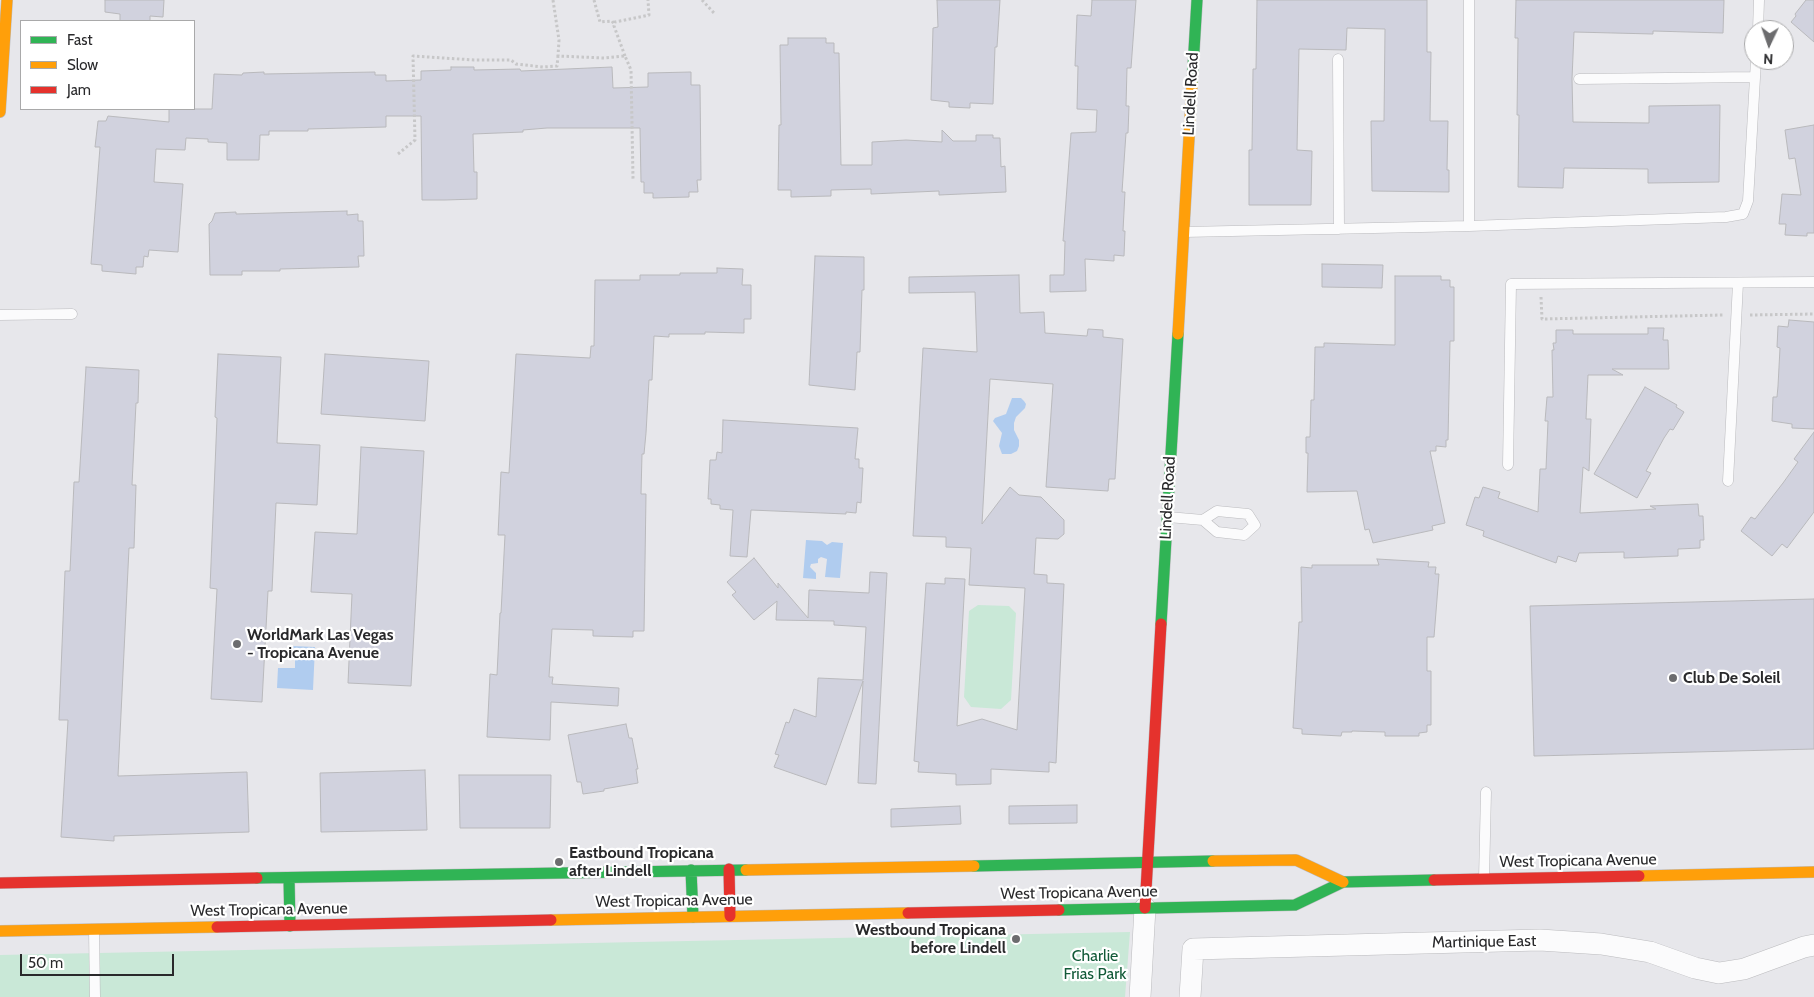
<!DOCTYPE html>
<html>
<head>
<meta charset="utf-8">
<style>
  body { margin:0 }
  #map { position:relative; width:1814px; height:997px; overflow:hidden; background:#e7e7eb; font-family:Cabin,sans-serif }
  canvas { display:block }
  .legend { position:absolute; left:20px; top:20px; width:175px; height:90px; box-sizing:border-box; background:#fff; border:1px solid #a9a9aa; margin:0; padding:6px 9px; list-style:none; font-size:15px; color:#29292b }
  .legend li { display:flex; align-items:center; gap:10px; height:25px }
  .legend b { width:25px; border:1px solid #a9a9aa }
  .north { position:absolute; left:1744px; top:20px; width:50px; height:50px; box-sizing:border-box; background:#fff; border:1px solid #a9a9aa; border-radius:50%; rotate:183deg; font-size:14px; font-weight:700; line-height:20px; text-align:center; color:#29292b }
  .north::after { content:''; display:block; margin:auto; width:18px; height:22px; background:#6c6c6e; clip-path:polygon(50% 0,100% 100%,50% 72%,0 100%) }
  .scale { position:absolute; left:20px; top:954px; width:154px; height:22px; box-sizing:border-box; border:2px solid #29292b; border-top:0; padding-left:6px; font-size:15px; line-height:18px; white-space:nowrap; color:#29292b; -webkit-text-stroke:4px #fff; paint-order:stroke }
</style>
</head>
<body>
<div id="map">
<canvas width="1814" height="997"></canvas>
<ul class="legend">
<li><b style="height:6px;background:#30b455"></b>Fast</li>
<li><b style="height:6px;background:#ff9f0a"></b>Slow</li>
<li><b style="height:6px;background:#e5322d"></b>Jam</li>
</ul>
<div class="north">N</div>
<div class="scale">50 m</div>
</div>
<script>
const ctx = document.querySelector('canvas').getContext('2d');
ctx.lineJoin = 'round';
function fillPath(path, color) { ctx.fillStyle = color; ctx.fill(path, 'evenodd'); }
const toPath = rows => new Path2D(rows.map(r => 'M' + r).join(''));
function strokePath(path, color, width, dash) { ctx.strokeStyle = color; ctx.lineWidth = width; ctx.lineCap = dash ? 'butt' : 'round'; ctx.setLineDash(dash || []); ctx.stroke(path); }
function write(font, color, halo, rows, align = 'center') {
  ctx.font = font + ' Cabin,sans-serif'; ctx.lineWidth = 4.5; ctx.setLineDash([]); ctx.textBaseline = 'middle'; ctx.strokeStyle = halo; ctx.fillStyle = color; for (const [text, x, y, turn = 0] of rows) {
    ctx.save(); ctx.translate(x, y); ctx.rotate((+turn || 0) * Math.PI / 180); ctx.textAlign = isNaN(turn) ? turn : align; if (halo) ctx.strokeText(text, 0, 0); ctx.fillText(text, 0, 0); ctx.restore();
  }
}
fillPath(toPath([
  [978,605,1009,606,1016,613,1011,700,1001,709,971,707,964,697,969,611],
  [1130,932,1125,997,0,997,0,955]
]), '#c9e8d7');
fillPath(toPath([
  [1012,398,1021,398,1024,401,1026,404,1025,408,1016,417,1014,423,1014,430,1019,440,1019,446,1017,451,1011,454,1002,454,999,446,1002,433,993,421,995,418,1006,414],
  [806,540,822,541,827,545,832,542,843,543,840,578,825,577,827,559,821,557,818,559,818,563,811,564,810,567,816,573,816,579,803,578],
  [292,646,315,647,313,690,277,688,278,668,295,668,295,655,292,655]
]), '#b0ccef');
const building = toPath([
  [105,0,164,0,163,17,150,16,150,21,120,21,120,14,105,12,105,0],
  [937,0,1000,0,997,47,995,47,993,104,970,103,970,108,949,107,949,102,931,100,933,28,938,27,937,0],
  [1092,0,1136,0,1131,68,1127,68,1126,106,1129,106,1128,133,1126,133,1122,192,1125,192,1123,231,1125,231,1124,256,1114,255,1114,261,1085,259,1086,291,1050,292,1050,275,1064,275,1065,241,1063,241,1071,133,1096,132,1097,110,1077,109,1078,66,1075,66,1077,15,1091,16,1092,0],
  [1257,0,1427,0,1427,52,1431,52,1430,121,1448,121,1447,170,1449,170,1449,192,1372,191,1371,121,1384,121,1385,29,1347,28,1346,50,1299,49,1297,150,1312,151,1311,205,1249,205,1249,150,1252,150,1253,69,1256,69,1257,0],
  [1516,0,1724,0,1723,33,1653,31,1653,34,1574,32,1572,79,1573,122,1649,123,1649,106,1720,105,1719,182,1648,183,1648,169,1564,168,1563,188,1518,187,1519,115,1517,115,1518,38,1515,38,1516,0],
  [1806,0,1814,0,1814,42,1791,22,1796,16,1795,14,1806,0],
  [788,38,826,38,826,43,834,43,834,53,839,53,841,165,872,165,872,142,906,140,942,142,942,130,953,141,976,141,976,135,993,135,993,138,1000,138,1001,167,1005,166,1006,192,939,195,939,191,871,194,871,189,831,190,831,196,791,197,791,190,778,190,779,125,781,125,780,45,788,45,788,38],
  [451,67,474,67,474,70,520,69,521,71,612,67,613,88,648,87,648,73,691,72,691,85,700,85,701,180,697,180,698,192,689,192,689,197,653,198,653,193,644,193,644,182,641,182,640,128,547,128,523,130,523,132,473,134,474,172,477,172,477,199,445,200,422,200,421,116,386,116,386,127,308,129,308,131,269,131,269,135,260,135,259,160,227,160,227,143,208,142,208,139,186,138,185,150,156,149,154,182,183,184,178,252,149,250,148,257,144,256,143,267,136,267,136,274,102,271,102,265,91,264,100,147,95,147,98,121,106,121,108,116,169,122,169,109,212,109,214,74,242,75,243,73,264,72,264,74,375,72,375,75,386,75,386,81,421,80,421,71,451,70,451,67],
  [1814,125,1814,233,1807,233,1807,236,1785,235,1786,224,1779,224,1782,194,1801,195,1795,158,1789,159,1785,130,1814,125],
  [347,211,347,215,358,214,358,221,363,221,364,256,358,256,359,267,280,269,280,271,242,271,242,275,210,275,209,224,212,221,215,213,236,212,236,214,347,211],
  [815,256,864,257,864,290,862,290,860,352,857,352,855,390,809,385,815,256],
  [1322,264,1383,265,1382,288,1322,287,1322,264],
  [717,268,743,269,742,285,751,285,751,319,744,319,744,333,705,332,705,334,669,334,669,337,654,336,652,380,649,380,646,433,644,454,642,454,641,494,646,494,644,631,633,631,633,637,593,636,593,630,552,629,549,677,553,677,552,684,619,688,618,706,551,702,550,740,487,737,490,674,497,675,500,613,501,613,505,535,498,535,501,472,509,473,516,354,590,358,591,346,594,346,595,280,640,280,640,275,680,275,680,273,717,273,717,268],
  [1019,275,1020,313,1044,312,1045,333,1087,336,1088,329,1103,330,1103,337,1123,339,1115,479,1109,479,1108,491,1046,487,1053,384,990,379,982,524,1010,487,1019,495,1041,497,1064,520,1064,534,1058,539,1036,538,1034,574,1047,575,1047,583,1064,584,1056,763,1049,762,1049,772,991,769,991,784,956,785,956,774,918,772,919,762,914,761,926,583,945,584,945,578,965,579,957,726,982,719,1017,730,1025,588,969,585,971,548,946,547,946,537,913,536,923,348,977,352,975,292,909,293,909,277,1019,275],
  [1395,276,1441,276,1441,280,1450,280,1450,287,1454,287,1454,341,1450,341,1448,440,1446,440,1446,447,1436,446,1436,451,1430,451,1445,523,1432,526,1433,530,1373,543,1369,529,1365,530,1357,491,1307,492,1308,453,1306,453,1306,437,1310,437,1311,400,1314,400,1315,347,1324,347,1324,343,1395,345,1395,276],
  [1789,320,1814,322,1814,429,1792,428,1792,424,1772,421,1773,397,1777,397,1778,386,1780,348,1777,347,1778,326,1788,327,1789,320],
  [1648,328,1664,328,1663,340,1668,340,1669,369,1612,369,1623,375,1588,375,1586,419,1591,419,1589,471,1583,467,1580,513,1656,509,1650,506,1698,504,1699,516,1703,516,1704,540,1700,540,1700,548,1678,549,1678,556,1624,558,1624,552,1579,553,1576,562,1558,556,1556,563,1483,536,1484,531,1466,525,1475,497,1479,498,1483,487,1500,492,1498,498,1538,512,1540,469,1546,469,1548,421,1545,421,1547,397,1553,397,1552,350,1554,350,1553,343,1556,343,1556,330,1573,330,1573,334,1648,334,1648,328],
  [218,354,281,357,277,443,320,445,317,505,276,503,272,591,268,591,262,702,211,699,217,589,210,588,217,418,215,417,218,354],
  [325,354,429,361,425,421,321,414,325,354],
  [86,367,139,370,138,403,136,403,132,485,136,485,134,548,129,548,118,776,247,772,249,832,114,836,114,841,61,837,68,720,59,720,65,571,70,571,74,482,79,482,86,367],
  [1645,387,1677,405,1676,407,1684,412,1673,430,1670,429,1664,438,1646,471,1651,473,1637,498,1594,474,1645,387],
  [723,420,858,428,855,459,859,459,859,468,863,468,861,503,857,502,856,513,846,512,846,514,751,510,747,557,730,556,733,510,720,509,720,505,711,504,711,499,708,499,710,460,716,460,717,452,722,453,723,420],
  [1814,432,1814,512,1787,548,1782,544,1772,556,1741,531,1751,517,1755,519,1783,483,1798,462,1794,459,1814,432],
  [361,447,424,451,411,686,348,683,352,594,311,592,315,532,357,534,361,447],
  [754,558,778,588,778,583,808,618,809,590,869,593,870,572,887,573,876,784,858,783,863,681,826,785,774,767,779,755,775,754,786,722,789,723,794,709,816,717,818,678,863,680,866,627,834,625,834,621,776,620,777,601,754,620,732,595,736,592,727,582,754,558],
  [1377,559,1429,562,1428,567,1436,567,1435,574,1439,574,1434,637,1427,637,1427,671,1431,671,1431,725,1427,725,1427,732,1419,733,1419,736,1385,736,1385,732,1352,731,1352,732,1342,732,1341,736,1302,734,1302,729,1293,728,1299,622,1302,622,1301,567,1312,568,1312,565,1379,565,1377,559],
  [1814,599,1814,749,1534,756,1530,606,1814,599],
  [626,724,629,738,632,738,638,769,636,769,638,783,604,789,604,791,583,794,581,782,577,782,568,735,626,724],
  [425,770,427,830,321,832,320,773,425,770],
  [459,775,551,775,550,828,460,828,459,775],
  [1077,805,1077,823,1009,824,1009,806,1077,805],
  [960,806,961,824,891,827,891,809,960,806]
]);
fillPath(building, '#d1d2de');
strokePath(building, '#b9b9bc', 1);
const lane = toPath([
  [1469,0,1469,226],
  [1758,30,1759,0],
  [1338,59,1339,229],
  [1579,79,1755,77],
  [1184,232,1469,226,1726,217,1743,214,1748,201,1756,60],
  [0,315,72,314],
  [1508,465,1511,284,1814,282],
  [1728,481,1738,283],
  [1168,517,1203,520,1217,511,1248,514,1255,525,1244,535,1217,532,1203,520],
  [1484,879,1486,792],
  [94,930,95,997]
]);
const street = toPath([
  [1140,997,1145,908],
  [1190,997,1193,949,1540,940,1601,944,1650,952,1695,968,1719,973,1744,969,1804,947,1814,945]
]);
const fast = toPath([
  [1192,84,1197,0],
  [1161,624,1178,334],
  [974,866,1213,861],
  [691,870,693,917],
  [257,878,746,870],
  [289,878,290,926],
  [1059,910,1295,905,1343,882,1434,880]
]);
const slow = toPath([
  [0,112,7,0],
  [1178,334,1192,84],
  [1213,861,1296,860,1343,882],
  [746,870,974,866],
  [1639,876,1814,872],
  [551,920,908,913],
  [0,931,217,927]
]);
const jam = toPath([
  [729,869,730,916],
  [1434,880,1639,876],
  [0,883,257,878],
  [1145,908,1161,624],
  [908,913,1059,910],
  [217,927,551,920]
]);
strokePath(lane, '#bbbbbe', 11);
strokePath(street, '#bbbbbe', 22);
strokePath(fast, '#bbbbbe', 12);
strokePath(slow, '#bbbbbe', 12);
strokePath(jam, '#bbbbbe', 12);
strokePath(toPath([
  [553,0,559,40,558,56,604,58,625,56,631,70,633,179],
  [594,0,600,22,612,21,614,24],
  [702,0,714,13],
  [625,56,614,26,615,22,649,15,648,0],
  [398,154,415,140,413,56,474,60,511,60,516,64,543,67,557,66,558,56],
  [1541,297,1542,319,1723,315],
  [1750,315,1814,314]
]), '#c7c7c8', 3, [2.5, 2.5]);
strokePath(lane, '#fbfbfc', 10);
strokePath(street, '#fbfbfc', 21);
strokePath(fast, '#30b455', 11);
strokePath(slow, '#ff9f0a', 11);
strokePath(jam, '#e5322d', 11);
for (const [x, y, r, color] of [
  [237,644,5,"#6c6c6e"],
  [1673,678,5,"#6c6c6e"],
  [559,862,5,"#6c6c6e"],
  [1016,939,5,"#6c6c6e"]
]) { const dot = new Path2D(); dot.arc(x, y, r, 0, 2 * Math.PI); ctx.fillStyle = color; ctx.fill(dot); strokePath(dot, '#fff', 2); }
write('16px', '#29292b', '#fff', [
  ["Lindell Road",1191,94,-87],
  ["Lindell Road",1168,498,-87],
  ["West Tropicana Avenue",1578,861,-1],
  ["West Tropicana Avenue",1079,893,-1],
  ["West Tropicana Avenue",674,901,-1],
  ["West Tropicana Avenue",269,910,-1],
  ["Martinique East",1484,942,-1]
]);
write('bold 16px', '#29292b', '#fff', [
  ["WorldMark Las Vegas",247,635],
  ["- Tropicana Avenue",247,653],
  ["Club De Soleil",1683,678],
  ["Eastbound Tropicana",569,853],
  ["after Lindell",569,871],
  ["Westbound Tropicana",1006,930,"right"],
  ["before Lindell",1006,948,"right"]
], 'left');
write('16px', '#125a38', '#fff', [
  ["Charlie",1095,956],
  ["Frias Park",1095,974]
]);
</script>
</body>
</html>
